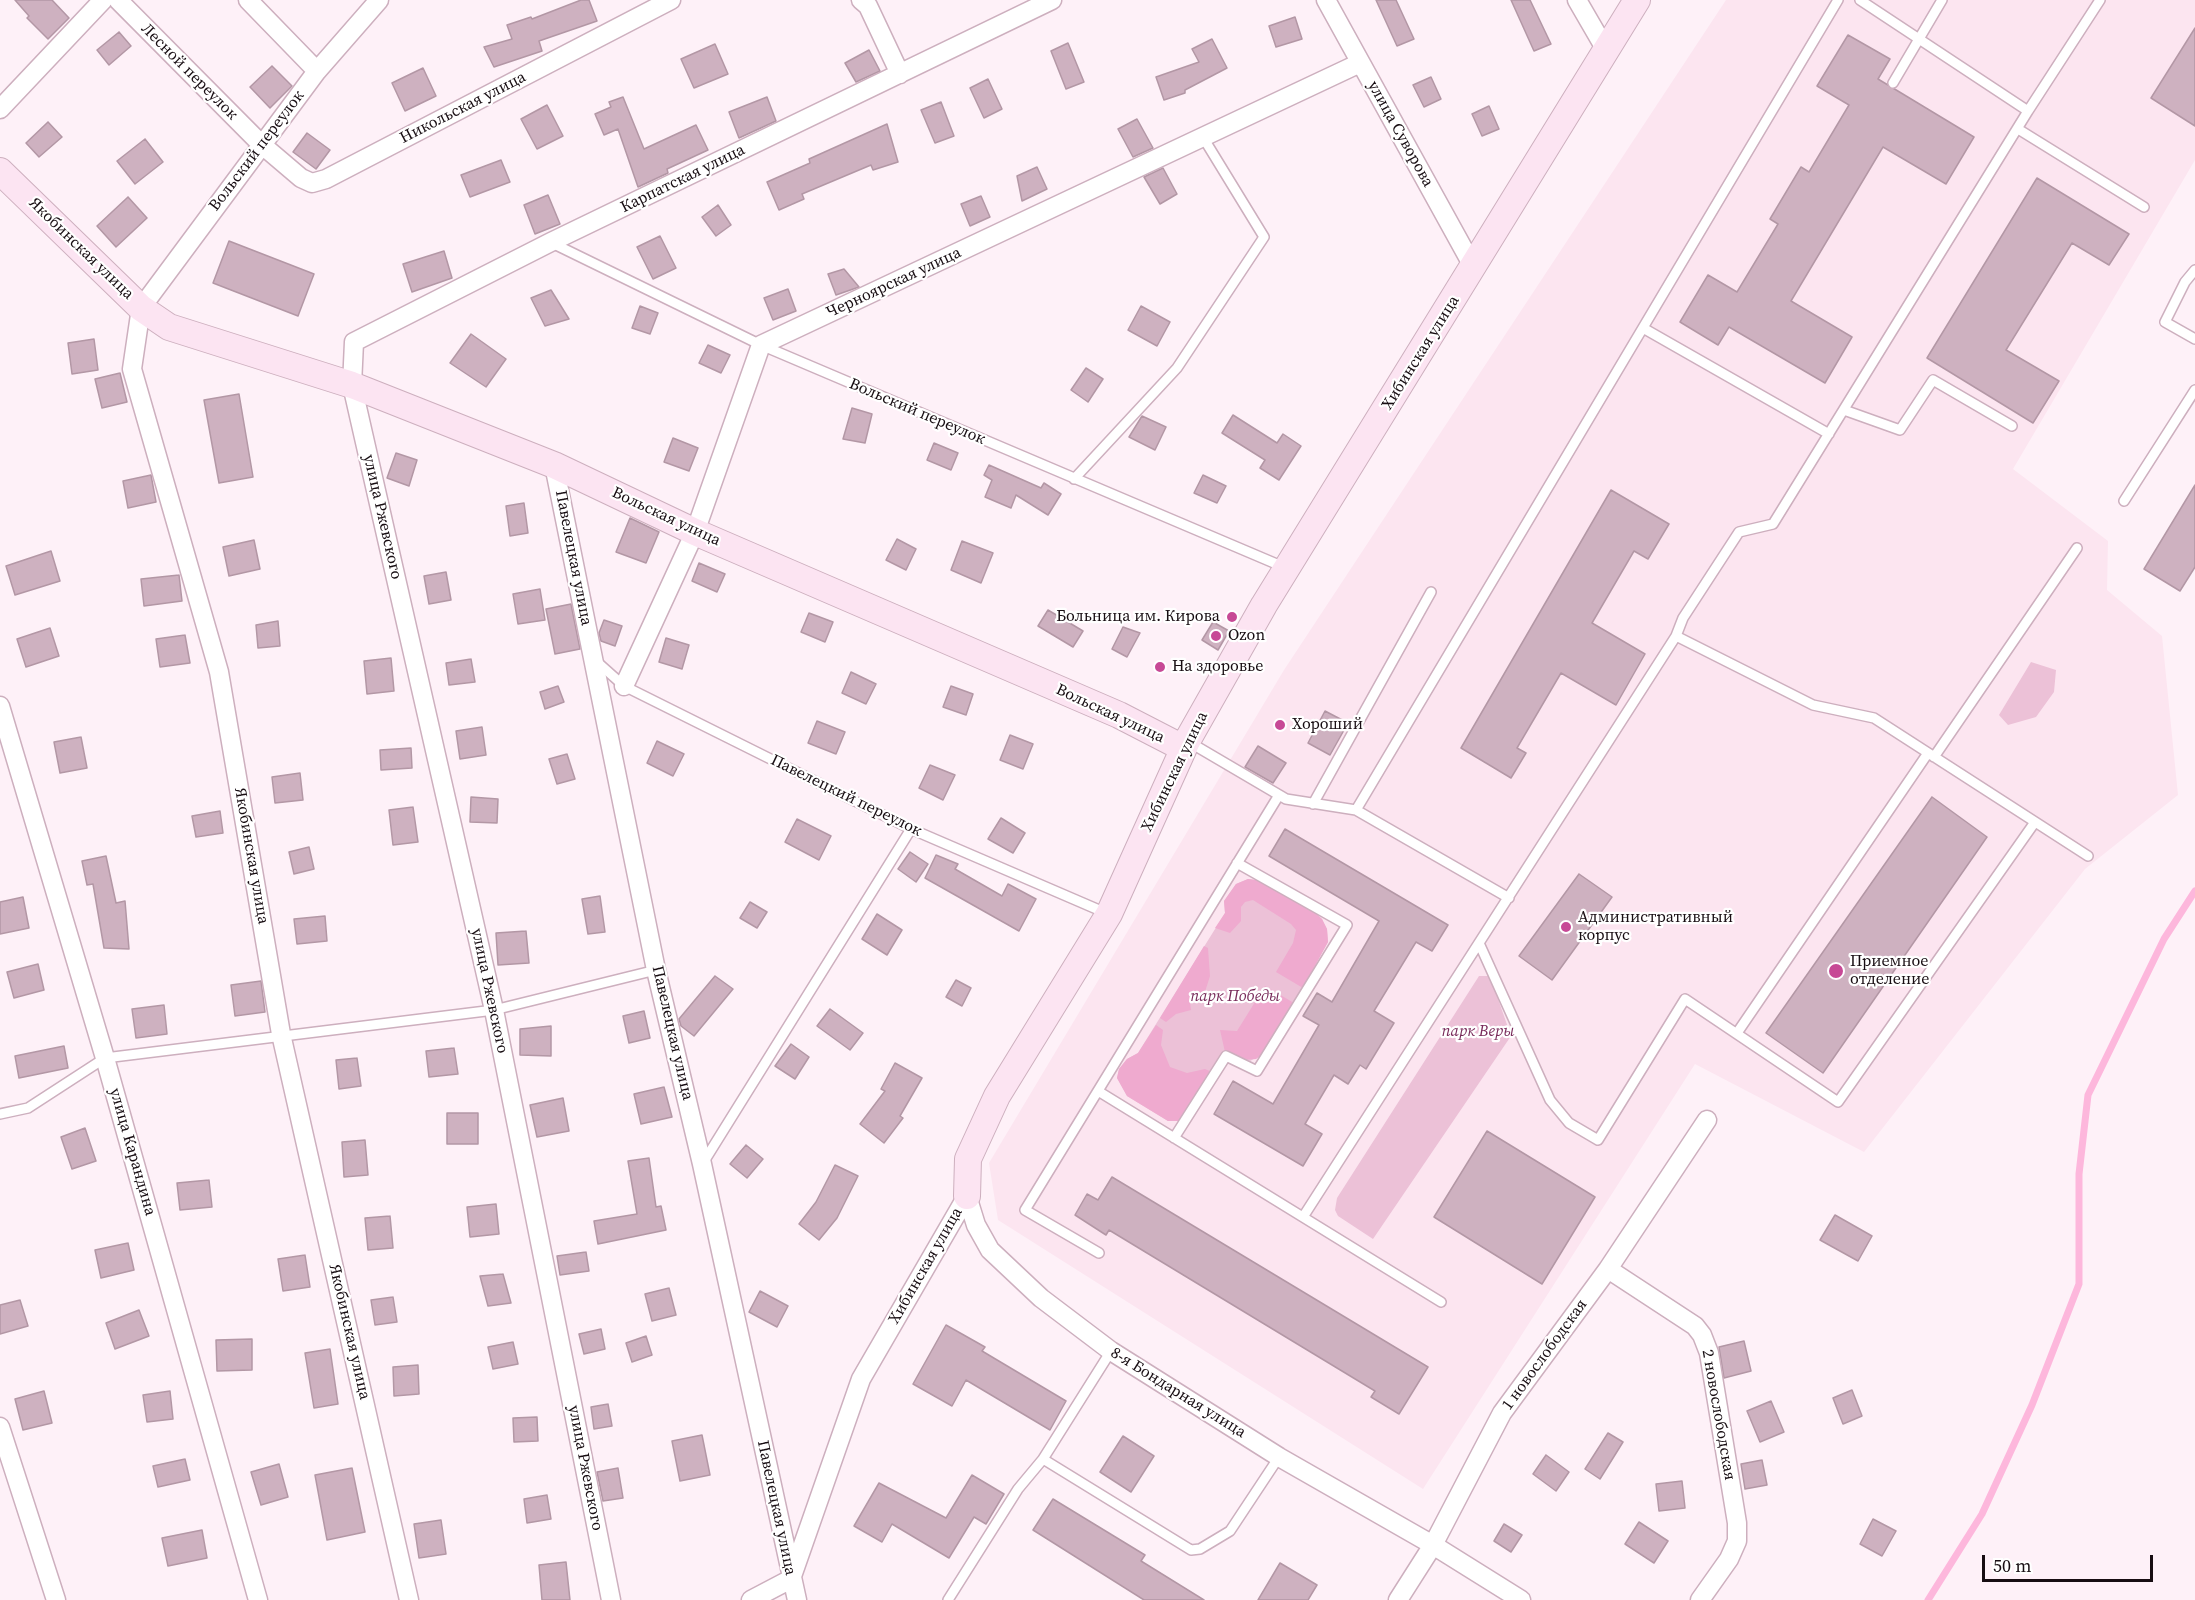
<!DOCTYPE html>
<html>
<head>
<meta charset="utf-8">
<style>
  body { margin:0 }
  #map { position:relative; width:2195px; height:1600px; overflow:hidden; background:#fef1f8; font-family:"Source Serif 4",serif }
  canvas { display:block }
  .scale { position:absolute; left:1982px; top:1555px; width:171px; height:27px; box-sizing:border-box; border:3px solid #170d12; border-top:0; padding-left:8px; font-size:18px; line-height:21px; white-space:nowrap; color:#170d12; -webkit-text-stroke:4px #fff; paint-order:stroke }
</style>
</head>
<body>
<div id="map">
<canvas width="2195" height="1600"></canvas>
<div class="scale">50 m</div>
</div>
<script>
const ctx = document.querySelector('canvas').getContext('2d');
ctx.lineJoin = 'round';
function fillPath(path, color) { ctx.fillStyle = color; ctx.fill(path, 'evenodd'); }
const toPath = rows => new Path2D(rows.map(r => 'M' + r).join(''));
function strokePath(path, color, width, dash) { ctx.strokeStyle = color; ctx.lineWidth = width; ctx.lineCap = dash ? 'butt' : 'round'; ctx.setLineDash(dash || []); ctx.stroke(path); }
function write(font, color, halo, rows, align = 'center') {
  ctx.font = font + ' "Source Serif 4",serif'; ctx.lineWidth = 4.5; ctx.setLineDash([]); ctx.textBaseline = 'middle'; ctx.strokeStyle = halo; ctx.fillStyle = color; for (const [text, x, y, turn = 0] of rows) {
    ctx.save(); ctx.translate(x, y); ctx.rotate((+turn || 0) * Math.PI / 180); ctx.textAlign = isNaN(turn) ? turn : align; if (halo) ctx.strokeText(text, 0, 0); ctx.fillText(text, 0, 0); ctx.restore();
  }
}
fillPath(toPath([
  [1726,0,2195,0,2195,160,2013,469,2108,541,2107,590,2162,636,2178,795,2085,869,1864,1152,1695,1064,1423,1489,998,1220,989,1163,1284,670]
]), '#fce5f0');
fillPath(toPath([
  [2031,662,2056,670,2054,692,2036,717,2008,725,1999,715],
  [1248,879,1256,880,1313,911,1322,919,1327,929,1328,942,1265,1053,1250,1061,1225,1052,1181,1121,1168,1121,1127,1096,1117,1078,1119,1069,1127,1059,1138,1053,1225,913,1224,901,1236,884],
  [1479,976,1490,976,1511,1036,1373,1239,1338,1216,1335,1210,1337,1198]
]), '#ecc1d7');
fillPath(toPath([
  [1248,879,1256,880,1313,911,1322,919,1327,929,1328,942,1303,988,1276,972,1293,943,1296,930,1291,924,1253,900,1245,902,1241,907,1241,921,1230,933,1215,928,1225,913,1224,901,1236,884],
  [1204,946,1208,948,1210,976,1204,995,1196,995,1190,1002,1191,1010,1176,1014,1166,1022,1160,1018],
  [1265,986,1294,1003,1265,1053,1256,1059,1242,1060,1225,1052,1220,1030,1237,1031],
  [1156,1025,1163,1030,1161,1045,1170,1067,1187,1073,1205,1069,1212,1072,1181,1121,1168,1121,1127,1096,1117,1078,1119,1069,1127,1059,1138,1053]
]), '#efaacf');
strokePath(toPath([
  [1928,1600,1982,1514,2032,1405,2079,1284,2079,1174,2088,1095,2164,939,2195,891]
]), '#fdb7dc', 7);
const building = toPath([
  [15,0,52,0,69,18,48,39,27,18,29,16,15,0],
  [581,0,589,0,597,21,539,41,542,51,494,67,484,47,512,39,507,25,531,17,532,19,581,0],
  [1376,0,1396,0,1414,39,1397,46,1376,0],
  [1511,0,1530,0,1551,44,1534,51,1511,0],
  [1295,17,1302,39,1276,47,1269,26,1295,17],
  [2195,28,2195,126,2151,98,2195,28],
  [119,32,131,46,109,65,97,50,119,32],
  [1848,35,1890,59,1878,79,1974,137,1946,184,1883,147,1791,301,1852,337,1825,383,1729,327,1718,345,1680,322,1708,275,1737,292,1778,224,1770,219,1801,167,1809,172,1849,105,1817,86,1848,35],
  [1212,39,1227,68,1185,90,1185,93,1164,100,1156,77,1199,62,1192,49,1212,39],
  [1068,43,1084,82,1066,89,1051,51,1068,43],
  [715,44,728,74,694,88,681,59,715,44],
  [869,50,880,71,856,82,845,63,869,50],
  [272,66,292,86,270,108,250,87,272,66],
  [423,68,436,96,405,111,392,83,423,68],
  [1431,77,1441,99,1424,107,1413,85,1431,77],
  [988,79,1002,109,984,118,970,88,988,79],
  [623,97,644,149,696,125,708,150,667,169,668,173,638,187,618,129,604,135,595,114,611,107,609,102,623,97],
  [767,97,776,121,739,138,729,112,767,97],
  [941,102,954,136,935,143,921,110,941,102],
  [547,105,563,136,537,149,521,119,547,105],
  [1489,106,1499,129,1482,136,1472,114,1489,106],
  [1137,119,1153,148,1133,157,1118,129,1137,119],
  [48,122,62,137,39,157,26,143,48,122],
  [887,124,898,162,873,170,871,165,802,194,804,199,779,210,767,182,810,163,809,159,887,124],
  [307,133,330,150,316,169,293,152,307,133],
  [145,139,163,162,135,184,117,161,145,139],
  [501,160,510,182,470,197,461,175,501,160],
  [1037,167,1047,189,1022,201,1017,176,1037,167],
  [1163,168,1177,194,1160,204,1144,177,1163,168],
  [2037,178,2129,234,2109,265,2072,243,2006,350,2059,381,2033,423,1927,358,2037,178],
  [548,195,560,224,535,234,524,205,548,195],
  [981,196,990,217,970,226,961,204,981,196],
  [128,197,147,218,116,247,97,226,128,197],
  [718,205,731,225,716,236,702,217,718,205],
  [660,236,676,268,653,279,637,247,660,236],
  [229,241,314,274,298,316,213,283,229,241],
  [444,251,452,278,412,292,403,264,444,251],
  [844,269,859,287,836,295,828,274,844,269],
  [788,289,796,311,773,320,764,298,788,289],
  [551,290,569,319,545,326,531,298,551,290],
  [640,306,658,313,650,334,632,328,640,306],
  [1141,306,1170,322,1157,346,1128,330,1141,306],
  [471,334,506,359,486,387,450,363,471,334],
  [94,339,98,370,72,374,68,343,94,339],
  [708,345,730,355,721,373,699,363,708,345],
  [1086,368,1103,379,1088,402,1071,390,1086,368],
  [120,373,127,402,102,408,95,379,120,373],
  [239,394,253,477,219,483,204,400,239,394],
  [852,408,872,414,865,443,843,439,852,408],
  [1233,415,1277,443,1283,434,1301,446,1279,480,1260,468,1265,460,1222,433,1233,415],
  [1142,416,1166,427,1155,450,1129,437,1142,416],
  [673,438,698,448,689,471,664,462,673,438],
  [934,443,958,453,951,470,927,460,934,443],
  [396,453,417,460,409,486,387,478,396,453],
  [989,465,1041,488,1044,483,1061,494,1048,515,1016,495,1011,508,985,497,992,480,984,475,989,465],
  [151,475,156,502,128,508,123,481,151,475],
  [1203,475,1226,486,1217,503,1194,493,1203,475],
  [2195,485,2195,567,2180,591,2144,569,2195,485],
  [1611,490,1669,524,1648,559,1634,551,1592,623,1645,654,1616,705,1561,673,1517,748,1526,753,1511,778,1461,748,1611,490],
  [524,503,528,533,510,536,506,506,524,503],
  [630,518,659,532,646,563,616,552,630,518],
  [897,539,916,549,906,570,886,560,897,539],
  [254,540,260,569,229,576,223,547,254,540],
  [962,541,993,553,981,583,951,570,962,541],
  [51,551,60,581,15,595,6,566,51,551],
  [699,563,725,574,717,592,692,581,699,563],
  [446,572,451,600,429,604,424,576,446,572],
  [179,575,182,601,144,606,141,579,179,575],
  [540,589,545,620,518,624,513,594,540,589],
  [571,604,580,649,555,654,546,609,571,604],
  [1048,610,1083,631,1073,647,1038,626,1048,610],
  [809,613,833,622,825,642,801,632,809,613],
  [604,620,622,626,615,646,601,641,599,633,604,620],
  [278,621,280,646,258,648,256,625,278,621],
  [1213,622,1229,631,1218,650,1202,640,1213,622],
  [1123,627,1140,633,1127,657,1112,649,1123,627],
  [50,628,59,656,26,667,17,639,50,628],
  [185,635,190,663,160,667,156,639,185,635],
  [666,638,689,645,682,669,659,662,666,638],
  [391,658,394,691,367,694,364,661,391,658],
  [471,659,475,682,449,685,446,663,471,659],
  [851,672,876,684,866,704,842,693,851,672],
  [558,686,564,702,545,709,540,692,558,686],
  [951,686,973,694,966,715,943,707,951,686],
  [1325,711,1348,723,1330,755,1308,743,1325,711],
  [817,721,845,732,836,754,808,743,817,721],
  [482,727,486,755,460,759,456,731,482,727],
  [1010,735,1033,744,1023,769,1000,760,1010,735],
  [81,737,87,768,60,773,54,742,81,737],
  [657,741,684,754,673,776,647,763,657,741],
  [1258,746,1286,763,1273,783,1245,767,1258,746],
  [411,748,412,768,381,770,380,750,411,748],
  [567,754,575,779,557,784,549,759,567,754],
  [930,765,955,775,943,800,919,788,930,765],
  [300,773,303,800,275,803,272,777,300,773],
  [471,797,498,799,497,823,470,822,471,797],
  [1932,797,1987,837,1823,1073,1766,1033,1932,797],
  [413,807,418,842,393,845,389,810,413,807],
  [220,811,223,833,196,837,192,816,220,811],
  [1001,818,1025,833,1013,853,988,839,1001,818],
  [797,819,831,836,819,860,785,842,797,819],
  [1285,829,1448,925,1432,951,1416,942,1374,1011,1394,1023,1366,1069,1360,1065,1348,1084,1334,1075,1305,1124,1322,1134,1303,1166,1214,1114,1233,1081,1273,1104,1319,1025,1303,1016,1317,993,1332,1002,1379,921,1269,856,1285,829],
  [309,847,314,869,294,874,289,852,309,847],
  [910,852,928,864,916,882,898,869,910,852],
  [936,855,958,864,955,869,1002,896,1008,884,1036,899,1019,931,925,878,936,855],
  [106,856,116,903,125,901,129,949,104,948,93,884,87,885,82,861,106,856],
  [1579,874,1612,897,1552,980,1519,956,1579,874],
  [600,896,605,932,588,934,582,899,600,896],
  [23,897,29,928,0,934,0,902,23,897],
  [750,902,767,912,757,928,740,918,750,902],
  [877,914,902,930,887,955,862,939,877,914],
  [325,916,327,941,297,944,294,919,325,916],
  [526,931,529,963,498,965,496,933,526,931],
  [38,964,44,990,14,998,7,972,38,964],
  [715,976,733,989,694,1036,681,1026,679,1019,715,976],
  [956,980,971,988,962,1006,946,997,956,980],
  [261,981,265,1012,235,1016,231,985,261,981],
  [164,1005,167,1034,136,1038,132,1009,164,1005],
  [830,1009,863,1033,850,1050,817,1026,830,1009],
  [644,1011,650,1038,629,1043,623,1016,644,1011],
  [551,1026,551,1056,520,1055,520,1029,551,1026],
  [791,1044,809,1057,795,1079,775,1066,791,1044],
  [64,1046,68,1068,19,1078,15,1056,64,1046],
  [454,1048,458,1074,429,1077,426,1051,454,1048],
  [357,1058,361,1086,339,1089,336,1060,357,1058],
  [895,1063,922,1078,900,1116,903,1118,884,1143,860,1124,885,1091,881,1089,895,1063],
  [664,1087,672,1117,641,1124,634,1094,664,1087],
  [563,1098,569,1131,537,1137,530,1105,563,1098],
  [447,1113,478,1113,478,1144,447,1144,447,1113],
  [85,1128,96,1161,72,1169,61,1137,85,1128],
  [1487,1131,1595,1197,1542,1284,1434,1217,1487,1131],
  [365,1140,368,1175,344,1177,342,1142,365,1140],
  [746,1145,763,1159,747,1178,730,1164,746,1145],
  [649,1158,656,1207,661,1206,666,1230,598,1244,594,1221,637,1214,628,1161,649,1158],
  [835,1165,858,1176,837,1218,819,1240,799,1224,816,1202,835,1165],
  [1112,1177,1428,1367,1399,1414,1371,1397,1375,1391,1109,1230,1106,1235,1075,1215,1087,1194,1098,1200,1112,1177],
  [209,1180,212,1207,180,1210,177,1183,209,1180],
  [496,1204,499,1234,470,1237,467,1207,496,1204],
  [1835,1215,1872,1236,1858,1261,1820,1240,1835,1215],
  [390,1216,393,1248,368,1250,365,1218,390,1216],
  [128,1243,134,1270,101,1278,95,1250,128,1243],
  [586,1252,589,1271,560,1275,557,1256,586,1252],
  [305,1255,310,1287,283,1291,278,1259,305,1255],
  [503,1274,511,1303,488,1306,480,1276,503,1274],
  [669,1288,676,1315,652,1321,645,1294,669,1288],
  [760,1291,788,1306,777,1327,749,1312,760,1291],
  [393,1297,397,1322,375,1325,371,1300,393,1297],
  [20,1300,28,1326,0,1334,0,1305,20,1300],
  [139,1310,149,1336,115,1349,106,1323,139,1310],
  [946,1325,985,1347,982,1351,1066,1401,1050,1430,966,1380,952,1406,913,1384,946,1325],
  [601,1329,605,1349,584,1354,579,1334,601,1329],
  [646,1336,652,1355,632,1362,626,1343,646,1336],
  [252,1339,252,1370,217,1371,216,1340,252,1339],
  [1744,1341,1751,1371,1724,1378,1719,1347,1744,1341],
  [513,1342,518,1364,493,1369,488,1347,513,1342],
  [330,1349,338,1404,314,1408,305,1353,330,1349],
  [418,1365,419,1394,394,1396,393,1367,418,1365],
  [1852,1390,1862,1416,1843,1424,1833,1398,1852,1390],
  [44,1391,52,1423,23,1430,15,1399,44,1391],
  [170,1391,173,1419,147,1422,143,1395,170,1391],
  [1771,1401,1784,1432,1760,1442,1747,1411,1771,1401],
  [608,1404,612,1426,594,1429,591,1407,608,1404],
  [537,1417,538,1441,514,1442,513,1418,537,1417],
  [1608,1433,1623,1442,1600,1479,1585,1469,1608,1433],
  [702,1435,710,1475,680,1481,672,1441,702,1435],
  [1123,1436,1154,1456,1131,1492,1100,1472,1123,1436],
  [1546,1455,1569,1472,1556,1491,1533,1474,1546,1455],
  [185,1459,190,1480,158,1487,153,1466,185,1459],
  [1762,1460,1767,1485,1745,1489,1741,1464,1762,1460],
  [279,1464,288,1497,261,1505,251,1472,279,1464],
  [352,1468,365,1532,327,1540,315,1475,352,1468],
  [618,1468,623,1498,603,1501,597,1472,618,1468],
  [972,1475,1004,1494,986,1524,974,1517,949,1558,892,1524,882,1542,854,1526,879,1483,946,1518,972,1475],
  [1682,1481,1685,1508,1659,1511,1656,1484,1682,1481],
  [547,1495,551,1519,527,1523,524,1499,547,1495],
  [1053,1499,1145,1555,1141,1561,1204,1600,1144,1600,1033,1530,1053,1499],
  [1873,1519,1896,1531,1882,1556,1860,1544,1873,1519],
  [441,1520,446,1554,419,1558,414,1524,441,1520],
  [1639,1522,1668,1541,1654,1563,1625,1544,1639,1522],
  [1504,1524,1522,1535,1511,1552,1494,1541,1504,1524],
  [202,1530,207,1558,168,1566,162,1538,202,1530],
  [566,1562,570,1600,542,1600,539,1565,566,1562],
  [1280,1563,1317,1585,1308,1600,1258,1600,1280,1563]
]);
fillPath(building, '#ceb1c0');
strokePath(building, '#b397a5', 1.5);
const lane = toPath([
  [1860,0,2028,111],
  [1893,83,1942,0],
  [2018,129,2144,207],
  [552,243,761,345,1286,568],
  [2195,270,2185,282,2165,322,2195,339],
  [1643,328,1829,434],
  [1844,410,1900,430,1933,380,2012,426],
  [1074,479,1177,368,1264,237,1204,139],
  [2124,501,2195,390],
  [1676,636,1813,705,1874,718,2088,856],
  [596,661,624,686,911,829,1106,913],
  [1189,742,1286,799,1356,810,1509,898],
  [1934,757,2077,548],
  [1313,804,1431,592],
  [1356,810,1838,0],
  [1479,943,1550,1100,1569,1123,1598,1140,1685,999,1838,1102,2035,822],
  [1737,1033,1928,753],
  [1098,1091,1441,1302],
  [0,1114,28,1108,105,1058,494,1010,656,970],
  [1174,1138,1226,1056,1257,1071,1347,925,1237,863],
  [703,1163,911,829],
  [1303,1217,1676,636,1683,618,1739,532,1773,524,2028,111,2100,0],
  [1099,1253,1025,1210,1279,795],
  [1111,1351,1043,1459,1191,1550,1200,1549,1230,1531,1279,1457],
  [948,1600,1018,1489,1043,1459]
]);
const street = toPath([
  [118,0,261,144,301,178,312,183,326,179,671,0],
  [248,0,317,71],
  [379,0,317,71,141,308,132,369,219,672,281,1034,409,1600],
  [861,0,868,6,900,74],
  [1326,0,1474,268],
  [1577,0,1606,50],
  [0,109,103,0],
  [554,465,656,970,702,1164,797,1600],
  [624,686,695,532,761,345,1360,63],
  [0,706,105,1058,258,1600],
  [967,1196,976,1225,990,1250,1041,1298,1111,1351,1279,1457,1433,1545,1521,1600],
  [1608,1269,1695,1326,1702,1335,1709,1353,1737,1523,1737,1541,1729,1559,1700,1600],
  [0,1427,56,1600],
  [611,1600,494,1010,352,385,354,342,551,242,1052,0],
  [751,1600,791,1579,861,1379,967,1196],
  [1398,1600,1433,1545,1502,1413,1608,1269,1707,1120]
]);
const secondary = toPath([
  [0,171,141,308,169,327,352,385,554,465,695,532,1119,715,1183,748],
  [967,1196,968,1159,997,1096,1109,914,1187,741,1264,605,1637,0]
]);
strokePath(lane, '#cdafbe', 12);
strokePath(street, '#cdafbe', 21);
strokePath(secondary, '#cdafbe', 28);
strokePath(lane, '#fff', 9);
strokePath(street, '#fff', 18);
strokePath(secondary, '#fce4f2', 26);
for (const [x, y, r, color] of [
  [1232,617,6,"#c74996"],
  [1216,636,6,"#c74996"],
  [1160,667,6,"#c74996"],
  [1280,725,6,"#c74996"],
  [1566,927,6,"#c74996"],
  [1836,971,8,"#c74996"]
]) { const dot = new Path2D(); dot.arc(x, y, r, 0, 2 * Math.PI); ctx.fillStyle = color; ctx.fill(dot); strokePath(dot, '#fff', 2); }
write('16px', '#170d12', '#fff', [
  ["Лесной переулок",189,72,45],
  ["Никольская улица",463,108,-27],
  ["улица Суворова",1400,134,61],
  ["Вольский переулок",257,151,-53],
  ["Карпатская улица",683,179,-26],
  ["Якобинская улица",81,249,44],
  ["Черноярская улица",894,283,-25],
  ["Хибинская улица",1421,353,-58],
  ["Вольский переулок",917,412,23],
  ["улица Ржевского",382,517,77],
  ["Вольская улица",666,517,25],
  ["Павелецкая улица",573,558,79],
  ["Вольская улица",1110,714,25],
  ["Хибинская улица",1175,772,-64],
  ["Павелецкий переулок",846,796,26],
  ["Якобинская улица",251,856,80],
  ["улица Ржевского",489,991,78],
  ["Павелецкая улица",672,1033,77],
  ["улица Карандина",132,1152,74],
  ["Хибинская улица",926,1266,-60],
  ["Якобинская улица",349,1332,77],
  ["1 новослободская",1545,1355,-54],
  ["8-я Бондарная улица",1178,1393,32],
  ["2 новослободская",1718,1415,80],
  ["улица Ржевского",585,1468,79],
  ["Павелецкая улица",776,1508,78]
]);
write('16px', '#170d12', '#fff', [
  ["Больница им. Кирова",1220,617,"right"],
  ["Ozon",1228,636],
  ["На здоровье",1172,667],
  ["Хороший",1292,725],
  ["Административный",1578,918],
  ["корпус",1578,936],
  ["Приемное",1850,962],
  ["отделение",1850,980]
], 'left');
write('italic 16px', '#782a5a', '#fff', [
  ["парк Победы",1235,997],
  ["парк Веры",1478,1032]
]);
</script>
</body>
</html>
